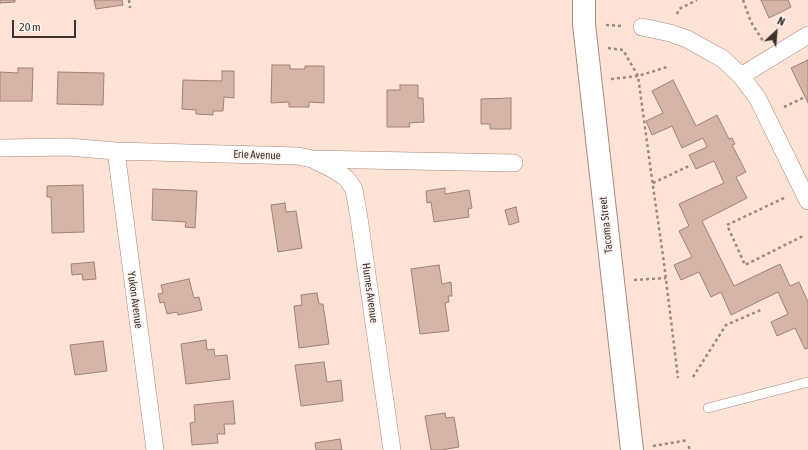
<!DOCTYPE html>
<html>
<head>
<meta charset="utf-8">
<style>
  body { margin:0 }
  #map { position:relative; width:808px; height:450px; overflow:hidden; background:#fde2d6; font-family:"Asap Condensed",sans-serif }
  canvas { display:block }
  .north { position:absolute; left:756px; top:12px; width:40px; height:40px; -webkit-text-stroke:3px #fbf4f1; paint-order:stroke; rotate:26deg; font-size:11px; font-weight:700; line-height:16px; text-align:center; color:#3f322c }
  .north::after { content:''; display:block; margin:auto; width:14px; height:18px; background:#3f322c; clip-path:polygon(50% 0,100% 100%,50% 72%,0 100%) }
  .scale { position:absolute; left:12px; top:20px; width:64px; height:18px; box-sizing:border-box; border:2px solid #3f322c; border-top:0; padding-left:5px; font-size:12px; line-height:14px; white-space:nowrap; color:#3f322c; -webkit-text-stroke:3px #fbf4f1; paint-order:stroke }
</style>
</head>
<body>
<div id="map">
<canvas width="808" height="450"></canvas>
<div class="north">N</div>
<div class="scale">20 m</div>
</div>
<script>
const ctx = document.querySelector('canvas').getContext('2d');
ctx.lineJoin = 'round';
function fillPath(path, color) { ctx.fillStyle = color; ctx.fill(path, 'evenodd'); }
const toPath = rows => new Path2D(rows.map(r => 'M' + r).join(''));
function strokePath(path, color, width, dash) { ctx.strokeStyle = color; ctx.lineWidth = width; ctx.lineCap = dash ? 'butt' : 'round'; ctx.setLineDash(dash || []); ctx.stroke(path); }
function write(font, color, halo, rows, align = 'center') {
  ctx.font = font + ' "Asap Condensed",sans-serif'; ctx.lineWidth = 3.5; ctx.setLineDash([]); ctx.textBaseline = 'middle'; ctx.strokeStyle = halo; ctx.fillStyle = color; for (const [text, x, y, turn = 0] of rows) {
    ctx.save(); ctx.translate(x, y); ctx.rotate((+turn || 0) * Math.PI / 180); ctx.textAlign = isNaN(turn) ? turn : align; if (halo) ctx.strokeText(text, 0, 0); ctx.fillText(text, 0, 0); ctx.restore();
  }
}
const building = toPath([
  [0,0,15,0,15,2,0,3,0,0],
  [94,0,122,0,123,5,96,9,94,0],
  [761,0,788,0,791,7,769,18,761,0],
  [808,60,808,103,791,68,808,60],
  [272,65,290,65,290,69,305,69,305,66,324,66,324,103,309,102,309,107,289,107,289,102,271,103,272,65],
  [18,68,33,68,32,101,0,101,0,72,18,73,18,68],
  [222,71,234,71,234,98,224,97,223,111,213,111,213,115,196,114,196,110,182,109,183,80,222,81,222,71],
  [58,72,104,73,103,105,57,104,58,72],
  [673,80,696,126,717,115,729,139,732,138,735,144,732,145,746,172,736,177,747,198,702,221,734,286,780,264,790,286,799,282,808,302,808,348,805,349,795,328,777,336,771,322,788,314,778,292,731,315,721,292,711,297,699,272,681,280,674,265,692,257,679,231,689,226,679,204,724,183,714,161,696,169,689,155,707,147,703,138,682,148,672,126,652,135,646,121,663,113,652,91,673,80],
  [400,85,418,85,418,98,423,98,424,122,409,123,410,127,387,127,387,90,400,90,400,85],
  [511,98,511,129,490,129,490,124,481,124,481,99,511,98],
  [83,185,84,232,52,233,51,197,47,197,47,186,83,185],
  [445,188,445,194,469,190,472,208,468,209,469,217,434,222,431,202,427,203,426,191,445,188],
  [153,189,197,191,195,228,185,227,186,222,152,220,153,189],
  [285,203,286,212,296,211,302,248,278,252,271,205,285,203],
  [516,207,519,222,509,225,505,210,516,207],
  [94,262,96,279,83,280,82,274,72,275,71,264,94,262],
  [439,265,442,284,451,282,452,296,448,296,449,302,445,303,449,331,420,334,411,269,439,265],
  [189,279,194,298,199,297,202,310,178,315,177,312,167,314,164,302,160,303,158,294,163,293,161,285,189,279],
  [317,293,319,304,323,304,329,344,299,348,294,306,302,305,301,295,317,293],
  [206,340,207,350,214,349,215,356,227,355,230,379,186,384,181,344,206,340],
  [103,341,107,371,75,375,70,345,103,341],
  [324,362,327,382,341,380,343,401,301,406,295,365,324,362],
  [233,401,235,424,224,424,225,434,217,434,218,443,192,445,190,423,195,422,194,405,233,401],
  [445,413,446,418,454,417,459,447,441,450,431,450,425,416,445,413],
  [340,439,342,450,316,450,315,443,340,439]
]);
fillPath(building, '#d5b5a7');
strokePath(building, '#a08275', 1);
const service = toPath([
  [708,408,808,382]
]);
const minor = toPath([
  [642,27,670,33,687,39,698,45,723,59,741,76,758,99,808,201],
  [741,76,808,35],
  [0,148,68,147,116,151,298,156,312,159,514,163],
  [116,151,155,450],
  [316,161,334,170,346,178,354,189,359,218,392,450]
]);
const tertiary = toPath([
  [584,0,584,24,632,450]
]);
strokePath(service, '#a8897c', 10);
strokePath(minor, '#a8897c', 18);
strokePath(tertiary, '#a8897c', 24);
strokePath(toPath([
  [129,0,130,8],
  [743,0,751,22,763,41],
  [677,14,679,9,697,0],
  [606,25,623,26],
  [608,48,623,50,638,76,652,179,664,263,678,378],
  [611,79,638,76,667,67],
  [784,107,805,97],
  [653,183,691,165],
  [784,198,727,225,745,265,803,236],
  [634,280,666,278],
  [693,377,726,325,763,309],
  [653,446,688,440],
  [689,446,689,450]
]), '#9e8a81', 2.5, [3, 3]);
strokePath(service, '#fff', 9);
strokePath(minor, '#fff', 17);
strokePath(tertiary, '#fff', 22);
write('11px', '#3f322c', '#fbf4f1', [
  ["Erie Avenue",257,155,2],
  ["Tacoma Street",606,225,-96],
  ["Humes Avenue",370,293,82],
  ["Yukon Avenue",135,300,82]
]);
</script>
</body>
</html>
